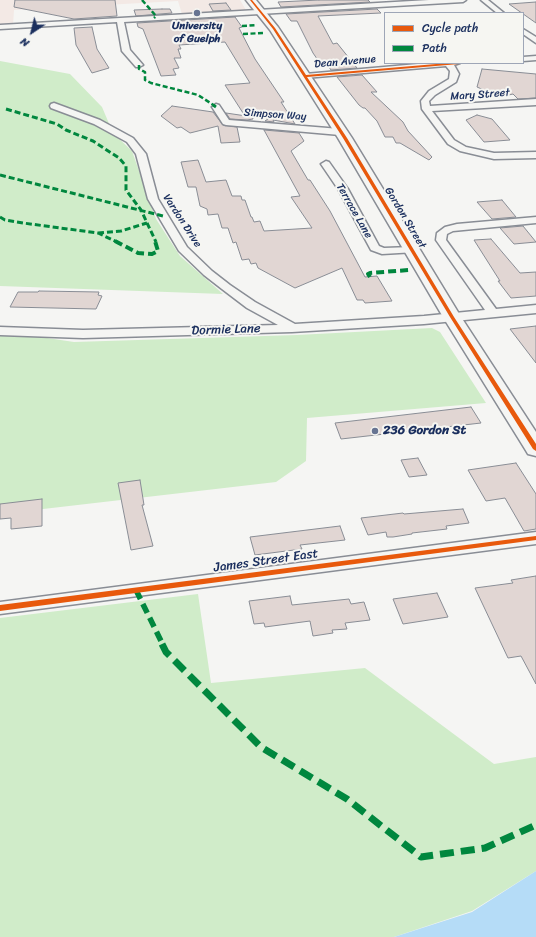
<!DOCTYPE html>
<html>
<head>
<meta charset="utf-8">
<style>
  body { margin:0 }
  #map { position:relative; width:536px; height:937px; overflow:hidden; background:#f5f5f3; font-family:Sriracha,sans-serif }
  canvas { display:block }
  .legend { position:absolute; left:384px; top:12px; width:140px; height:52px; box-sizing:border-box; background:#f6f6f2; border:1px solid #9ea6b7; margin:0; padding:5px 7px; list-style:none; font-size:12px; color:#1b2f5e }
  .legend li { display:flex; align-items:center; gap:8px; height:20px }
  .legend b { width:20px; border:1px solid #9ea6b7 }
  .north { position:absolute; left:12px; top:12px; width:40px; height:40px; -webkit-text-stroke:3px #f6f6f2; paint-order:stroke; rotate:215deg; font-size:11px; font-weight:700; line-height:16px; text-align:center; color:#1b2f5e }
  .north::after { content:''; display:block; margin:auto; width:14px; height:18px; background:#1b2f5e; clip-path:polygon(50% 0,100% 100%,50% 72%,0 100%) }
</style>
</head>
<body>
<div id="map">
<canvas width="536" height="937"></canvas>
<ul class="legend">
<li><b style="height:5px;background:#e8590c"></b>Cycle path</li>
<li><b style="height:5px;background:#00873e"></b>Path</li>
</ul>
<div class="north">N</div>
</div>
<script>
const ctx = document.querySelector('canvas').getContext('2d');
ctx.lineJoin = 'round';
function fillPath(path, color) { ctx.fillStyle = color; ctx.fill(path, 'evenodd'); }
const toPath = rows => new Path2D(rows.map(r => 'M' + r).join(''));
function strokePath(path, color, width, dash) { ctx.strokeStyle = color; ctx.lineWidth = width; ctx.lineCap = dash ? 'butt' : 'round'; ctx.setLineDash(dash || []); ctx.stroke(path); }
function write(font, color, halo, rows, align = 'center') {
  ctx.font = font + ' Sriracha,sans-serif'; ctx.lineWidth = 4; ctx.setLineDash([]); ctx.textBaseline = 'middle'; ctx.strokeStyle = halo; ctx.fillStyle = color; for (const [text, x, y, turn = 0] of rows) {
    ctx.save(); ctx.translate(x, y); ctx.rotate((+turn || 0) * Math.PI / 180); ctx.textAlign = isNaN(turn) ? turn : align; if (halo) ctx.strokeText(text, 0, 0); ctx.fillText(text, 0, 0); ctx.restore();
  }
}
fillPath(toPath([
  [0,0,240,0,246,10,182,14,178,1,14,10,13,25,0,26]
]), '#f3e9e5');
fillPath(toPath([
  [0,61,70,74,102,107,113,133,132,151,156,219,180,256,223,294,0,286],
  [432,328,440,332,486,403,307,418,306,461,276,482,0,514,0,331,74,342,297,335],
  [198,594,211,683,365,668,494,764,536,757,536,871,472,911,394,937,0,937,0,618]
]), '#d0ecc9');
fillPath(toPath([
  [536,871,536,937,394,937,472,912]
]), '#b5dcf7');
const building = toPath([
  [15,0,115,0,117,16,74,19,14,7,15,0],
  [319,0,368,0,370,2,281,7,278,2,319,0],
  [536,2,536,23,509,4,536,2],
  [226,3,231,10,213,11,209,4,226,3],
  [162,9,170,9,172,13,136,16,134,10,162,9],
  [377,9,381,13,318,16,333,44,337,43,357,68,331,70,328,66,322,66,313,53,297,21,291,21,286,14,377,9],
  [235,17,242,27,239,28,255,59,284,102,281,102,295,124,273,120,274,122,265,121,268,119,243,113,225,85,250,83,225,42,179,45,181,49,178,49,181,58,174,58,179,68,173,69,176,75,161,76,143,29,138,27,137,23,235,17],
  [92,27,97,49,109,68,92,73,76,45,74,28,92,27],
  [482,69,536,74,536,98,518,99,513,94,500,97,477,87,482,69],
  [362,75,377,92,371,92,403,122,408,131,432,157,429,160,400,143,396,143,393,137,385,137,377,121,365,108,363,108,359,105,337,77,362,75],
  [172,106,213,112,223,125,237,127,240,142,221,143,218,126,190,133,181,127,177,128,161,116,172,106],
  [226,113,253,117,253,119,247,120,230,119,226,113],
  [477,115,492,119,510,140,484,142,466,120,477,115],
  [264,130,299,133,304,141,291,151,308,180,310,180,330,211,365,277,377,276,392,301,365,303,363,300,357,300,342,268,295,288,258,268,256,263,251,264,249,259,242,260,236,242,233,243,228,228,222,228,218,214,208,215,207,209,200,206,196,187,188,187,181,162,198,160,206,182,226,180,232,196,241,196,242,200,245,200,251,217,252,217,254,222,260,221,264,231,312,228,291,197,300,196,264,130],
  [502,200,516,217,492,219,477,202,502,200],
  [523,226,536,242,514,244,500,228,523,226],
  [491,239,520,273,536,272,536,296,511,298,498,281,500,281,474,240,491,239],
  [39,291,99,292,98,295,102,296,96,309,10,307,18,292,38,292,39,291],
  [536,326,536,363,510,329,536,326],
  [471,407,481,423,341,439,335,423,471,407],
  [418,458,427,475,409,477,401,460,418,458],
  [516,463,536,494,536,529,524,531,505,498,486,501,468,470,516,463],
  [140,480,144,505,142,505,153,546,131,550,118,483,140,480],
  [42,499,42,526,11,529,11,518,0,519,0,504,42,499],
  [463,509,469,523,446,526,447,529,412,533,412,534,393,537,387,537,386,532,368,535,361,518,403,513,404,514,463,509],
  [340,526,345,540,300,545,302,549,255,555,250,537,340,526],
  [536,576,536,684,521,656,508,658,475,588,513,583,511,580,536,576],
  [437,593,448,617,403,624,393,599,437,593],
  [290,596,292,605,349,599,351,604,364,602,370,620,345,623,347,629,332,630,333,633,313,636,310,621,265,627,264,623,254,624,249,601,290,596]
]);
fillPath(building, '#e1d6d3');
strokePath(building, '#898d95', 1);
const minor = toPath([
  [429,0,466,0,463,2,124,22,130,50,143,65,139,67,136,67,122,51,117,22,0,29,0,25,429,0],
  [481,0,488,0,504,13,497,13,481,0],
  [523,29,536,37,536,43,523,34,523,29],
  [536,56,536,60,523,61,523,57,536,56],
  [429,63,460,63,454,65,459,74,456,82,435,95,429,101,430,106,536,99,536,105,432,111,454,140,466,147,494,153,536,152,536,158,494,159,460,151,448,144,422,109,421,101,429,91,449,79,450,71,446,66,305,78,301,76,305,74,429,63],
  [54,103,100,120,133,138,146,154,158,199,187,247,212,271,230,285,255,302,295,324,424,316,485,310,436,240,437,233,445,227,457,224,536,217,536,223,453,231,447,234,446,240,496,309,536,305,536,313,424,324,292,332,83,338,0,335,0,327,83,330,278,325,247,308,222,289,204,275,179,251,148,199,136,154,127,142,94,124,51,108,50,106,51,104,54,103],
  [216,104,219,105,229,120,340,129,344,132,340,135,226,125,223,124,212,107,216,104],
  [326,161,329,162,348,189,379,246,384,248,412,247,416,248,418,250,416,252,382,254,371,250,338,189,321,164,326,161],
  [536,532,536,544,0,614,0,602,536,532]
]);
const secondary = toPath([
  [246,0,256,0,278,27,352,138,461,317,536,432,536,456,528,454,525,449,443,317,338,138,270,30,246,0]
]);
strokePath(minor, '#898d95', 3);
strokePath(secondary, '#898d95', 3);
fillPath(minor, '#f5f5f3');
fillPath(secondary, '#f5f5f3');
strokePath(toPath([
  [142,0,156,16,154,18],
  [242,26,257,25],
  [243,34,263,33],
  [139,65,139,69,145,72,145,80,151,83,198,95,215,106]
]), '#00873e', 2.5, [5, 2.5]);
strokePath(toPath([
  [213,105,216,107],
  [6,109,57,124,66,130,93,141,119,158,126,166,126,190,141,210,156,242],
  [0,175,163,216],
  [0,217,5,220,23,223,98,233,117,242],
  [98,233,121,231,147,223]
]), '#00873e', 3, [6, 3]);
strokePath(toPath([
  [115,241,138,253,152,254,158,251,155,241],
  [370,277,368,274,370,273,409,270]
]), '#00873e', 4, [8, 4]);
strokePath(toPath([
  [136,590,163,645]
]), '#00873e', 5.5, [10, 5.5]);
strokePath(toPath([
  [162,644,166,652,261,747,347,799,421,857,485,848,536,825]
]), '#00873e', 7, [14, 7]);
fillPath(toPath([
  [250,0,252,0,275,28,306,75,448,63,461,63,459,64,307,77,347,138,454,317,536,444,536,451,533,449,450,317,343,138,273,29,250,0],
  [536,536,536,540,0,611,0,605,536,536]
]), '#e8590c');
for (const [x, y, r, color] of [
  [197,13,4,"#677492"],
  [375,431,4,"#677492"]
]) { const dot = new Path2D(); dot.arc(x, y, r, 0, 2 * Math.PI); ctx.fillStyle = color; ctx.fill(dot); strokePath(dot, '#f6f6f2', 1.5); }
write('bold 11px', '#1b2f5e', '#f6f6f2', [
  ["University",197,26],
  ["of Guelph",197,39]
]);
write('11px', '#1b2f5e', '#f6f6f2', [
  ["Dean Avenue",345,62,-5],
  ["Mary Street",480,95,-4],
  ["Simpson Way",275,115,4],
  ["Terrace Lane",354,211,60],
  ["Gordon Street",405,218,59],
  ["Vardon Drive",182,221,57]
]);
write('13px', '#1b2f5e', '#f6f6f2', [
  ["Dormie Lane",226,330,-2],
  ["James Street East",266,561,-8]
]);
write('bold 13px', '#1b2f5e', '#f6f6f2', [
  ["236 Gordon St",383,431]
], 'left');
</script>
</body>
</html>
